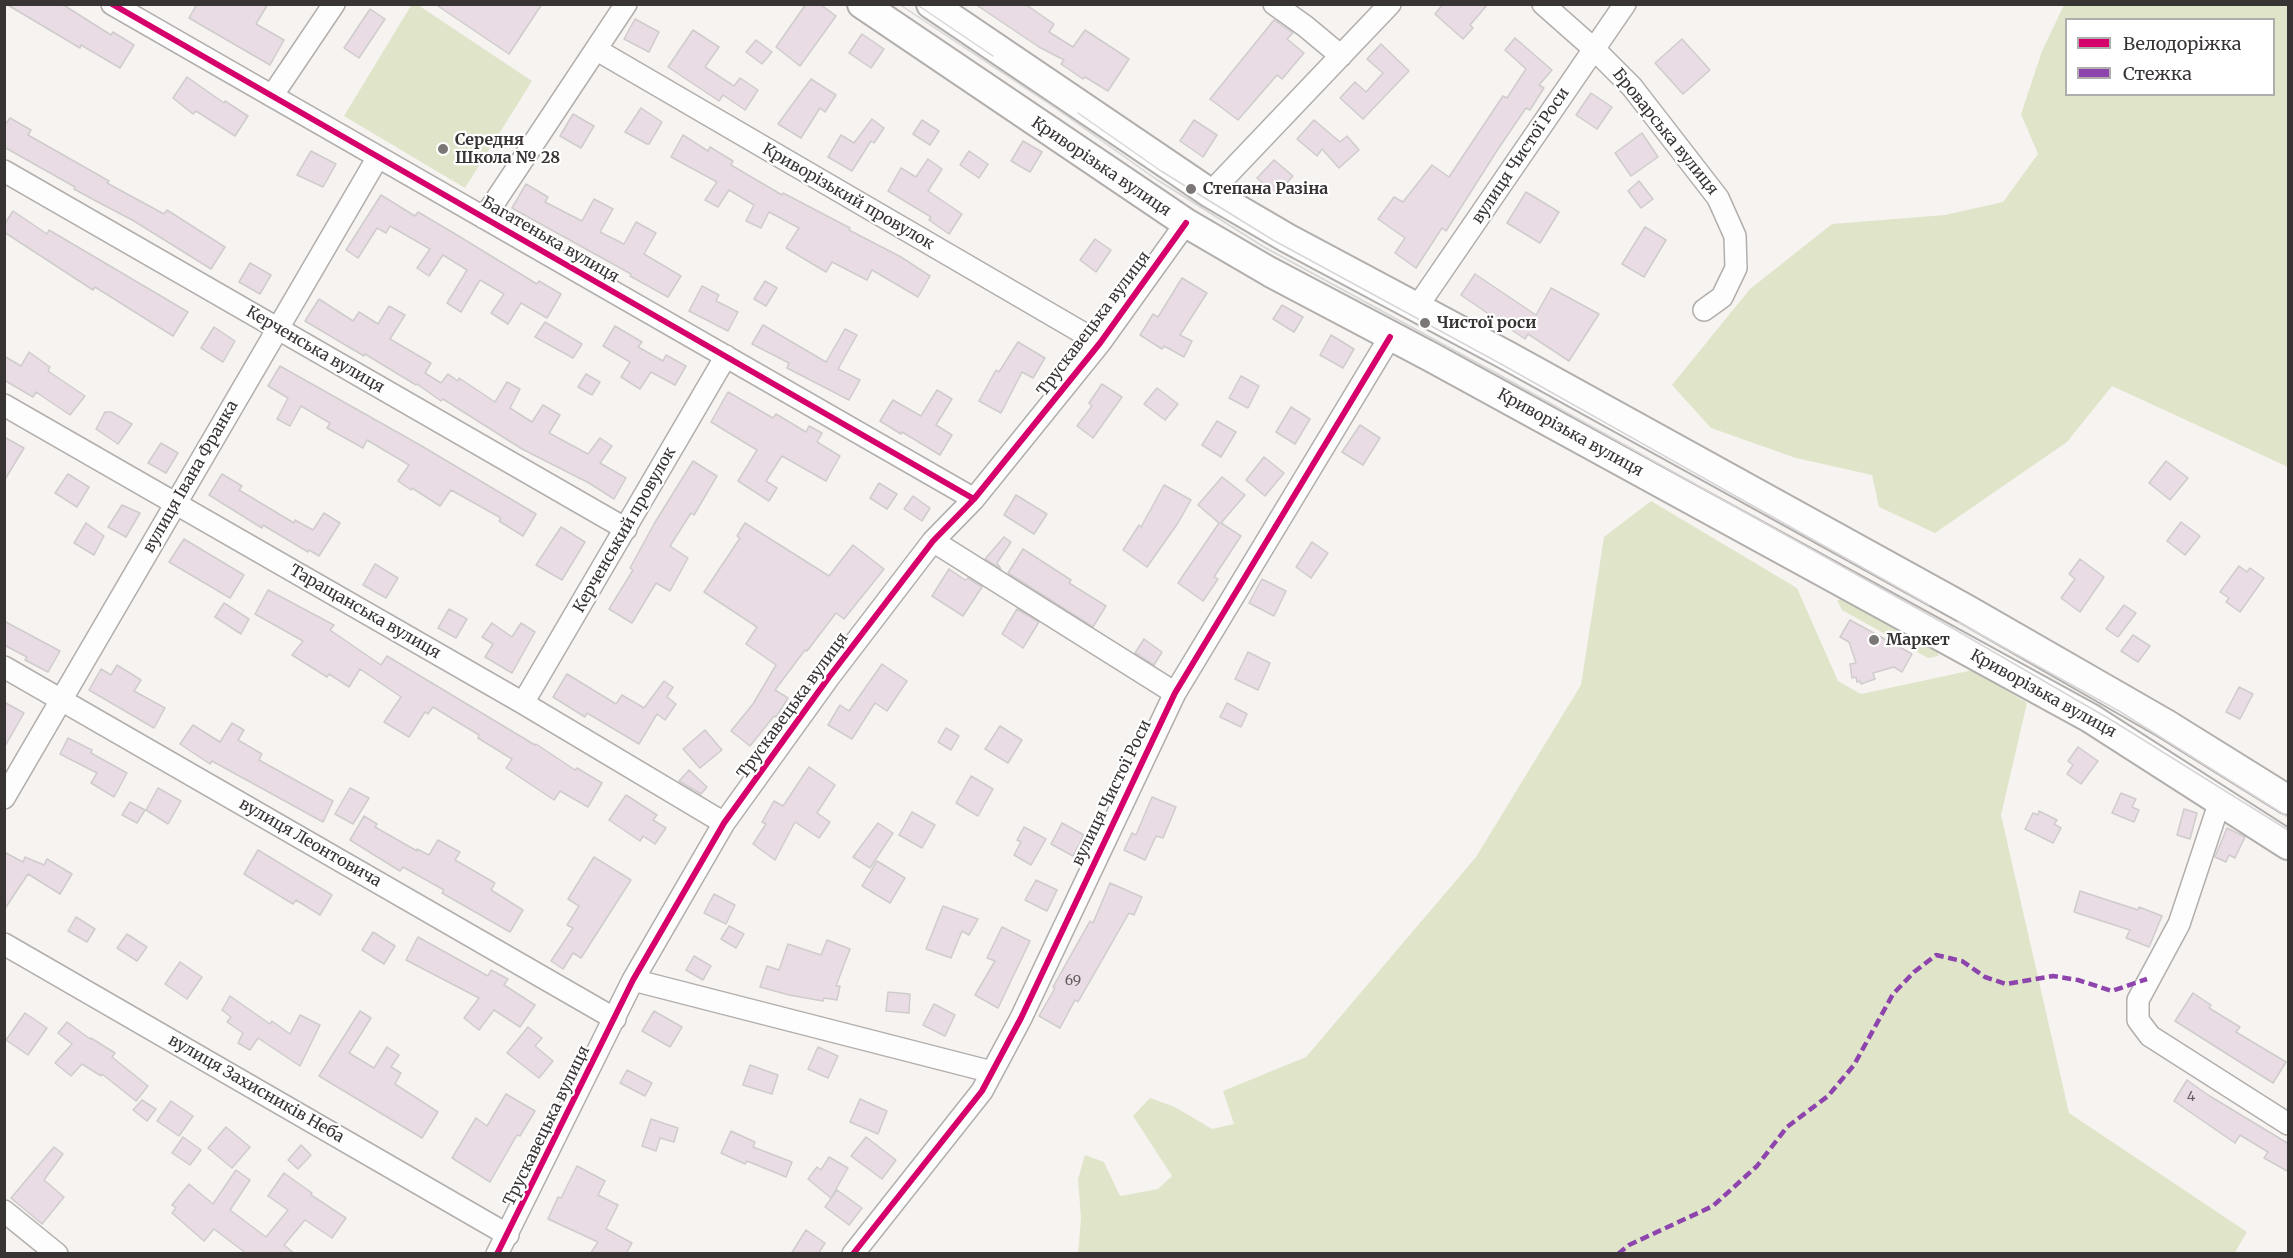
<!DOCTYPE html>
<html>
<head>
<meta charset="utf-8">
<style>
  body { margin:0 }
  #map { position:relative; width:2293px; height:1258px; overflow:hidden; background:#f6f3f1; font-family:Merriweather,serif }
  canvas { display:block }
  .frame { position:absolute; inset:0; border:6px solid #373433; pointer-events:none }
  .legend { position:absolute; left:2065px; top:18px; width:210px; height:78px; box-sizing:border-box; background:#fff; border:2px solid #afaead; margin:0; padding:8px 10px; list-style:none; font-size:18px; color:#373433 }
  .legend li { display:flex; align-items:center; gap:12px; height:30px }
  .legend b { width:30px; border:2px solid #afaead }
</style>
</head>
<body>
<div id="map">
<canvas width="2293" height="1258"></canvas>
<div class="frame"></div>
<ul class="legend">
<li><b style="height:8px;background:#d6006c"></b>Велодоріжка</li>
<li><b style="height:8px;background:#8e44ad"></b>Стежка</li>
</ul>
</div>
<script>
const ctx = document.querySelector('canvas').getContext('2d');
ctx.lineJoin = 'round';
function fillPath(path, color) { ctx.fillStyle = color; ctx.fill(path, 'evenodd'); }
const toPath = rows => new Path2D(rows.map(r => 'M' + r).join(''));
function strokePath(path, color, width, dash) { ctx.strokeStyle = color; ctx.lineWidth = width; ctx.lineCap = dash ? 'butt' : 'round'; ctx.setLineDash(dash || []); ctx.stroke(path); }
function write(font, color, halo, rows, align = 'center') {
  ctx.font = font + ' Merriweather,serif'; ctx.lineWidth = 4.5; ctx.setLineDash([]); ctx.textBaseline = 'middle'; ctx.strokeStyle = halo; ctx.fillStyle = color; for (const [text, x, y, turn = 0] of rows) {
    ctx.save(); ctx.translate(x, y); ctx.rotate((+turn || 0) * Math.PI / 180); ctx.textAlign = isNaN(turn) ? turn : align; if (halo) ctx.strokeText(text, 0, 0); ctx.fillText(text, 0, 0); ctx.restore();
  }
}
fillPath(toPath([
  [412,4,418,5,532,81,465,188,344,116],
  [2064,5,2288,5,2288,467,2112,386,2067,442,1935,533,1879,507,1872,475,1796,458,1711,428,1672,385,1750,289,1832,224,1945,215,2003,202,2038,154,2021,114,2042,51],
  [2066,20,2274,20,2274,94,2066,94],
  [1651,501,1797,588,1838,681,1861,694,1973,670,2027,703,2001,815,2069,1113,2247,1232,2234,1254,1078,1254,1081,1218,1078,1179,1085,1155,1104,1162,1120,1196,1158,1189,1172,1176,1133,1116,1150,1098,1175,1107,1212,1129,1234,1124,1223,1091,1306,1057,1476,857,1581,685,1604,537],
  [1849,599,1933,645,1939,656,1928,658,1842,610,1837,600]
]), '#e0e5ca');
const building = toPath([
  [6,4,62,4,111,35,113,32,134,45,120,68,81,45,80,48,6,4],
  [197,4,268,4,256,24,284,40,270,65,189,18,197,4],
  [435,4,542,4,509,54,435,4],
  [806,4,820,4,836,16,800,66,776,47,806,4],
  [975,4,1025,4,1054,24,1049,32,1073,47,1085,30,1129,59,1108,91,1085,77,1083,79,1061,64,1064,60,1039,47,975,4],
  [1443,4,1488,4,1470,25,1473,28,1463,39,1435,14,1443,4],
  [370,9,385,19,359,58,344,48,370,9],
  [635,19,659,32,649,52,624,39,635,19],
  [1274,20,1293,33,1287,39,1304,53,1282,79,1277,75,1238,120,1210,99,1274,20],
  [693,30,719,47,705,67,734,86,740,78,758,90,745,110,723,95,719,101,668,67,693,30],
  [862,34,884,49,871,68,849,53,862,34],
  [1515,38,1552,70,1539,85,1544,88,1530,110,1526,108,1498,149,1446,231,1442,228,1416,268,1395,253,1405,238,1378,219,1394,197,1403,202,1432,165,1449,177,1503,96,1507,98,1526,69,1505,50,1515,38],
  [1682,39,1710,70,1683,94,1655,63,1682,39],
  [756,40,772,52,762,64,746,52,756,40],
  [1381,44,1409,71,1363,119,1340,98,1355,82,1366,92,1383,73,1367,59,1381,44],
  [187,77,224,103,225,101,248,116,235,136,196,111,193,114,173,98,187,77],
  [811,79,836,95,825,112,820,108,801,138,778,124,811,79],
  [1591,93,1612,107,1597,129,1576,115,1591,93],
  [641,108,662,122,649,144,647,144,625,132,641,108],
  [573,114,594,126,581,148,560,136,573,114],
  [10,118,31,130,28,135,109,181,107,183,164,214,167,210,225,247,211,269,134,221,96,201,74,189,75,187,4,147,4,126,10,118],
  [872,119,884,128,874,143,871,141,852,171,828,157,841,135,854,143,872,119],
  [922,120,939,131,930,145,913,134,922,120],
  [1194,120,1217,135,1203,157,1180,141,1194,120],
  [1314,120,1340,142,1347,136,1359,150,1339,168,1322,149,1317,156,1297,139,1314,120],
  [1642,133,1658,157,1631,176,1615,153,1642,133],
  [683,135,708,151,710,147,733,161,731,165,782,195,783,193,850,228,849,230,901,257,930,276,918,297,872,270,867,280,832,262,826,272,786,248,799,228,769,212,761,228,746,221,754,205,729,190,718,207,705,200,717,182,671,157,683,135],
  [1023,141,1042,152,1030,172,1011,161,1023,141],
  [311,151,336,164,323,187,297,175,311,151],
  [969,151,988,164,979,178,960,165,969,151],
  [928,159,942,169,928,191,962,214,949,234,929,220,931,217,888,191,901,168,916,177,928,159],
  [1274,160,1293,176,1276,195,1257,178,1274,160],
  [1639,181,1653,199,1641,208,1628,191,1639,181],
  [526,184,548,197,545,202,582,221,594,199,613,209,600,232,624,244,636,222,656,233,644,254,681,276,668,297,630,276,631,274,512,208,526,184],
  [1526,192,1559,212,1540,243,1507,223,1526,192],
  [381,195,415,216,418,212,452,232,537,284,539,281,561,294,547,318,521,303,508,324,491,313,504,294,480,280,461,312,447,303,467,270,443,255,429,276,417,268,430,249,390,226,386,233,377,228,358,258,346,250,381,195],
  [13,211,47,234,49,230,188,312,173,336,95,287,93,290,4,232,4,225,13,211],
  [1645,227,1666,240,1644,277,1622,264,1645,227],
  [1095,239,1111,250,1096,272,1080,260,1095,239],
  [250,263,271,275,260,294,239,282,250,263],
  [1475,274,1536,315,1551,288,1599,314,1569,361,1528,334,1525,339,1461,295,1475,274],
  [1182,278,1207,293,1180,335,1192,341,1184,357,1164,346,1162,349,1140,335,1153,314,1158,317,1182,278],
  [765,281,777,288,766,306,754,299,765,281],
  [702,286,719,295,716,301,738,312,728,331,689,311,702,286],
  [319,299,353,321,359,312,378,324,389,306,405,315,390,339,431,363,425,373,441,383,448,374,458,381,459,378,495,402,507,382,520,389,510,408,532,422,543,405,560,415,549,433,588,454,600,438,612,446,600,463,626,478,614,499,589,483,522,449,443,399,441,401,417,384,416,385,365,354,364,356,305,321,319,299],
  [1282,305,1303,317,1294,332,1273,319,1282,305],
  [545,322,582,344,573,358,535,337,545,322],
  [763,325,826,362,845,329,857,335,838,369,860,380,849,400,787,368,789,363,752,344,763,325],
  [615,326,642,342,638,347,663,361,666,355,686,366,675,385,651,372,640,389,621,377,630,362,603,346,615,326],
  [214,327,235,341,223,362,201,348,214,327],
  [1331,335,1354,349,1343,368,1320,355,1331,335],
  [1018,342,1045,358,1033,378,1022,372,1001,413,979,401,996,370,999,372,1018,342],
  [29,352,50,367,48,371,85,396,70,415,36,392,33,397,4,380,4,356,21,366,29,352],
  [280,366,420,445,536,514,523,536,499,521,501,518,451,490,440,506,412,488,411,490,398,481,409,465,367,440,363,448,327,428,330,423,301,406,290,426,277,419,288,398,268,386,280,366],
  [586,374,600,382,592,395,578,387,586,374],
  [1241,376,1259,386,1248,408,1229,398,1241,376],
  [1102,384,1122,397,1093,438,1077,426,1092,406,1089,403,1102,384],
  [1157,388,1178,404,1165,420,1144,404,1157,388],
  [937,390,952,399,936,425,952,435,940,455,902,432,901,434,880,421,893,400,921,416,937,390],
  [728,392,773,418,776,414,806,432,809,426,822,433,817,442,840,456,826,481,782,456,766,481,777,488,769,501,738,481,757,450,711,422,728,392],
  [1291,407,1310,419,1295,444,1276,432,1291,407],
  [105,412,111,412,132,424,118,444,96,429,105,412],
  [1217,421,1236,432,1221,457,1202,445,1217,421],
  [1360,425,1380,438,1363,465,1342,452,1360,425],
  [4,437,24,448,4,481,4,437],
  [161,443,178,453,166,473,148,463,161,443],
  [1264,457,1284,473,1265,496,1246,480,1264,457],
  [693,461,717,476,694,515,691,513,670,546,688,558,670,591,656,583,632,623,609,609,633,570,630,568,654,524,693,461],
  [2166,461,2188,478,2170,500,2149,483,2166,461],
  [68,474,89,487,77,507,55,493,68,474],
  [222,474,242,486,239,490,294,523,295,520,313,530,324,513,340,523,319,556,309,550,308,552,263,525,262,528,209,495,222,474],
  [1222,477,1245,495,1221,523,1241,536,1214,577,1218,579,1203,601,1178,583,1219,523,1198,505,1222,477],
  [879,483,897,494,887,509,870,498,879,483],
  [1164,485,1191,500,1178,523,1147,567,1123,550,1139,525,1141,527,1164,485],
  [1016,495,1047,514,1034,534,1004,515,1016,495],
  [913,496,930,508,922,521,904,509,913,496],
  [122,505,140,513,126,537,108,527,122,505],
  [2181,522,2200,536,2185,555,2167,541,2181,522],
  [86,523,104,536,94,555,74,543,86,523],
  [745,523,829,576,853,545,884,569,844,619,836,613,807,651,805,650,775,690,788,698,776,717,774,716,750,746,731,731,753,704,776,665,746,644,757,627,704,592,740,538,737,536,745,523],
  [561,527,585,542,562,580,536,565,561,527],
  [1004,537,1011,542,997,563,1001,569,985,559,1004,537],
  [184,539,244,575,230,598,169,562,184,539],
  [1312,542,1328,553,1311,578,1296,567,1312,542],
  [1023,549,1071,580,1069,583,1106,606,1093,627,1008,573,1023,549],
  [2080,559,2104,577,2080,612,2061,598,2075,579,2069,574,2080,559],
  [375,564,398,578,386,598,363,585,375,564],
  [2239,566,2247,572,2250,568,2264,578,2240,612,2226,602,2229,598,2220,592,2239,566],
  [949,569,965,580,968,578,982,587,963,616,932,596,949,569],
  [1262,579,1286,591,1274,616,1249,603,1262,579],
  [268,590,334,625,330,630,381,665,387,656,535,745,536,744,575,770,577,768,602,783,588,807,560,791,554,800,506,768,512,759,478,738,479,735,433,707,428,714,425,712,409,737,384,722,401,697,360,669,349,687,329,674,327,677,292,655,303,641,255,614,268,590],
  [224,603,249,619,241,634,215,617,224,603],
  [2124,605,2136,613,2118,637,2106,629,2124,605],
  [449,609,467,619,456,638,438,628,449,609],
  [1017,609,1039,622,1023,648,1002,634,1017,609],
  [1850,620,1912,654,1902,672,1894,667,1873,673,1875,679,1861,684,1860,681,1857,682,1856,677,1852,678,1850,664,1856,663,1849,642,1840,637,1850,620],
  [4,621,60,651,48,672,25,660,27,657,4,645,4,621],
  [492,623,512,637,521,623,535,632,512,673,485,657,493,644,482,637,492,623],
  [2133,635,2150,646,2138,662,2121,651,2133,635],
  [1144,639,1162,652,1154,665,1135,653,1144,639],
  [1248,652,1270,663,1258,690,1235,679,1248,652],
  [882,664,907,681,887,711,875,703,852,739,828,725,840,705,849,711,882,664],
  [117,665,141,680,134,691,165,708,154,728,89,690,101,669,111,675,117,665],
  [567,674,616,704,622,695,644,708,664,681,673,687,667,697,676,704,665,720,657,714,639,744,587,713,585,717,553,697,567,674],
  [2239,687,2253,694,2240,719,2226,712,2239,687],
  [4,702,24,713,4,748,4,702],
  [1227,703,1247,714,1241,727,1220,717,1227,703],
  [232,723,244,730,238,740,262,754,259,760,333,801,323,822,212,761,210,764,180,744,193,725,220,742,232,723],
  [1000,726,1022,740,1008,763,985,749,1000,726],
  [946,728,959,736,951,750,938,742,946,728],
  [705,730,722,750,700,768,683,749,705,730],
  [68,738,92,750,91,753,127,773,114,797,91,783,97,773,60,754,68,738],
  [2078,747,2098,761,2081,784,2067,774,2073,765,2068,761,2078,747],
  [809,767,835,785,817,813,830,822,819,838,795,822,775,860,753,844,766,824,762,822,774,801,783,806,809,767],
  [689,770,707,787,701,794,679,781,689,770],
  [971,776,993,789,978,816,956,803,971,776],
  [158,788,181,801,168,824,146,810,158,788],
  [350,788,369,798,353,824,335,814,350,788],
  [2121,793,2136,799,2132,807,2139,810,2134,822,2112,813,2121,793],
  [626,795,657,815,653,820,666,828,655,844,643,836,640,841,609,820,626,795],
  [1152,797,1176,807,1163,838,1156,836,1145,860,1124,850,1132,833,1136,835,1152,797],
  [130,802,145,810,137,823,122,815,130,802],
  [2184,809,2197,813,2190,839,2177,835,2184,809],
  [2039,811,2057,820,2054,824,2061,828,2053,843,2025,829,2033,813,2038,815,2039,811],
  [912,812,935,825,922,848,899,835,912,812],
  [364,816,377,824,375,827,417,851,417,849,429,855,438,840,460,852,455,860,495,883,491,890,523,910,510,932,442,893,444,890,403,867,400,871,350,840,364,816],
  [878,823,893,833,870,868,853,857,878,823],
  [1062,823,1084,835,1073,856,1051,844,1062,823],
  [1024,827,1046,839,1031,865,1014,855,1021,842,1017,840,1024,827],
  [2227,828,2245,837,2235,858,2229,855,2226,862,2215,857,2227,828],
  [258,850,332,895,320,915,296,900,293,904,244,874,258,850],
  [4,852,23,862,25,857,44,865,47,859,72,874,60,894,28,874,4,910,4,852],
  [594,857,631,880,581,958,573,953,563,969,551,961,573,928,567,925,579,906,568,899,594,857],
  [877,861,905,878,890,903,862,886,877,861],
  [1036,880,1057,890,1047,911,1025,900,1036,880],
  [1110,883,1142,897,1134,915,1129,913,1078,1002,1075,1000,1060,1028,1039,1016,1055,988,1053,987,1090,921,1093,923,1110,883],
  [2080,891,2138,910,2139,907,2162,916,2149,947,2126,938,2130,930,2074,912,2080,891],
  [714,894,735,905,726,924,704,913,714,894],
  [943,906,978,919,969,935,962,931,951,958,926,949,943,906],
  [76,917,95,929,87,942,68,931,76,917],
  [729,926,744,934,736,948,721,939,729,926],
  [1002,927,1030,941,998,1008,975,995,995,961,987,958,1002,927],
  [373,932,395,946,384,964,362,950,373,932],
  [127,934,147,947,137,961,117,948,127,934],
  [418,937,488,976,491,970,508,979,504,985,535,1005,520,1027,494,1010,479,1030,464,1018,479,998,406,960,418,937],
  [827,940,850,949,836,986,840,986,837,1000,824,998,823,1001,789,995,760,987,767,966,779,970,788,944,821,955,827,940],
  [694,956,711,966,703,980,686,970,694,956],
  [180,962,202,977,187,999,165,984,180,962],
  [888,992,910,994,909,1013,886,1011,888,992],
  [2193,993,2211,1005,2209,1008,2240,1027,2236,1032,2286,1062,2273,1083,2175,1021,2193,993],
  [230,996,270,1024,272,1021,290,1034,300,1015,320,1025,300,1066,258,1038,250,1050,238,1043,243,1033,227,1022,231,1017,222,1010,230,996],
  [934,1004,955,1015,945,1036,923,1025,934,1004],
  [360,1011,371,1018,349,1053,374,1068,387,1047,399,1055,391,1067,401,1073,395,1084,438,1112,422,1138,319,1076,360,1011],
  [654,1011,682,1027,670,1047,642,1031,654,1011],
  [25,1013,47,1028,28,1055,6,1040,25,1013],
  [67,1022,90,1039,91,1038,115,1053,112,1057,148,1086,136,1101,102,1074,101,1076,82,1064,71,1076,55,1063,72,1044,58,1033,67,1022],
  [528,1027,542,1038,535,1046,553,1061,539,1078,507,1053,528,1027],
  [818,1047,838,1056,828,1078,808,1069,818,1047],
  [750,1065,778,1075,772,1094,743,1085,750,1065],
  [627,1070,652,1083,645,1096,620,1083,627,1070],
  [2187,1080,2208,1095,2289,1144,2289,1172,2264,1158,2268,1152,2240,1135,2235,1143,2174,1101,2187,1080],
  [506,1094,535,1111,520,1136,517,1135,490,1182,452,1158,476,1118,487,1126,506,1094],
  [860,1099,887,1111,878,1134,850,1122,860,1099],
  [142,1100,156,1109,147,1121,133,1110,142,1100],
  [171,1101,193,1116,179,1136,157,1121,171,1101],
  [651,1119,678,1128,674,1142,660,1138,656,1151,642,1146,651,1119],
  [226,1127,250,1147,232,1168,208,1148,226,1127],
  [731,1131,755,1142,753,1147,792,1162,786,1177,747,1161,745,1164,721,1153,731,1131],
  [183,1137,201,1150,190,1165,172,1153,183,1137],
  [866,1137,896,1160,882,1179,851,1156,866,1137],
  [301,1145,311,1155,298,1169,288,1160,301,1145],
  [54,1147,63,1154,44,1180,64,1197,42,1224,11,1198,54,1147],
  [829,1157,848,1168,831,1198,808,1179,817,1167,821,1170,829,1157],
  [577,1166,605,1181,598,1195,618,1205,606,1229,632,1243,626,1254,590,1254,598,1242,548,1219,558,1197,561,1198,577,1166],
  [236,1170,250,1180,230,1210,266,1237,288,1210,268,1196,284,1173,312,1193,311,1195,346,1218,332,1238,305,1220,284,1245,295,1254,247,1254,214,1229,204,1241,172,1213,176,1208,172,1205,189,1184,213,1204,236,1170],
  [837,1190,862,1208,849,1225,825,1207,837,1190],
  [806,1230,825,1243,818,1254,791,1254,806,1230]
]);
fillPath(building, '#e9dce5');
strokePath(building, '#cfcccc', 1.5);
const minor = toPath([
  [112,4,974,499],
  [1274,4,1305,26,1341,56],
  [1543,4,1594,49,1632,87,1718,198,1735,236,1736,268,1722,297,1704,310],
  [597,50,1100,343],
  [272,96,334,4],
  [4,171,626,529],
  [1210,193,1390,4],
  [484,218,626,4],
  [1417,307,1625,4],
  [4,405,523,703,724,823],
  [933,541,1175,693],
  [4,667,615,1019],
  [523,703,726,356],
  [4,798,378,157],
  [2220,801,2179,924,2138,1000,2138,1020,2150,1036,2288,1124],
  [4,944,508,1235],
  [633,980,992,1072],
  [4,1211,57,1254],
  [497,1254,633,980,724,823,829,677,933,541,974,499,1100,343,1186,223],
  [853,1254,982,1091,1021,1018,1175,693,1390,337]
]);
const secondary = toPath([
  [862,4,1186,223,1270,272,1431,357,2090,718,2288,845],
  [931,4,1210,193,1287,238,1508,356,1966,609,2166,724,2288,800]
]);
strokePath(minor, '#b1aeac', 24);
strokePath(secondary, '#b1aeac', 32);
strokePath(minor, '#fefdfd', 21);
strokePath(secondary, '#fefdfd', 28);
strokePath(toPath([
  [899,4,1054,107,1156,179,1264,247,1496,373,1954,629,2113,721,2288,830],
  [916,4,993,56],
  [1078,113,1161,171,1273,240,1501,364,1929,605],
  [1958,622,2119,711,2288,817]
]), '#d7d5d5', 1.5);
strokePath(toPath([
  [1618,1254,1629,1245,1713,1206,1757,1166,1787,1127,1828,1096,1854,1065,1893,994,1914,972,1936,955,1962,961,1985,977,2006,984,2053,976,2078,980,2112,991,2147,979]
]), '#8e44ad', 4.5, [9, 4.5]);
strokePath(toPath([
  [112,4,974,499],
  [497,1254,633,980,724,823,829,677,933,541,974,499,1100,343,1186,223],
  [853,1254,982,1091,1021,1018,1175,693,1390,337]
]), '#d6006c', 6);
for (const [x, y, r, color] of [
  [443,149,6,"#7a7776"],
  [1191,189,6,"#7a7776"],
  [1425,323,6,"#7a7776"],
  [1874,640,6,"#7a7776"]
]) { const dot = new Path2D(); dot.arc(x, y, r, 0, 2 * Math.PI); ctx.fillStyle = color; ctx.fill(dot); strokePath(dot, '#fff', 2); }
write('14px', '#645e60', null, [
  ["69",1073,981],
  ["4",2191,1097]
]);
write('16px', '#373433', '#fff', [
  ["Броварська вулиця",1665,132,51],
  ["вулиця Чистої Роси",1521,156,-56],
  ["Криворізька вулиця",1101,167,34],
  ["Криворізький провулок",848,197,30],
  ["Багатенька вулиця",550,240,30],
  ["Трускавецька вулиця",1094,324,-53],
  ["Керченська вулиця",315,350,30],
  ["Криворізька вулиця",1570,433,29],
  ["вулиця Івана Франка",191,477,-60],
  ["Керченський провулок",625,530,-60],
  ["Таращанська вулиця",365,612,30],
  ["Криворізька вулиця",2043,694,29],
  ["Трускавецька вулиця",793,706,-54],
  ["вулиця Чистої Роси",1112,793,-64],
  ["вулиця Леонтовича",310,843,30],
  ["вулиця Захисників Неба",256,1089,30],
  ["Трускавецька вулиця",547,1126,-64]
]);
write('bold 16px', '#373433', '#fff', [
  ["Середня",455,140],
  ["Школа № 28",455,158],
  ["Степана Разіна",1203,189],
  ["Чистої роси",1437,323],
  ["Маркет",1886,640]
], 'left');
</script>
</body>
</html>
